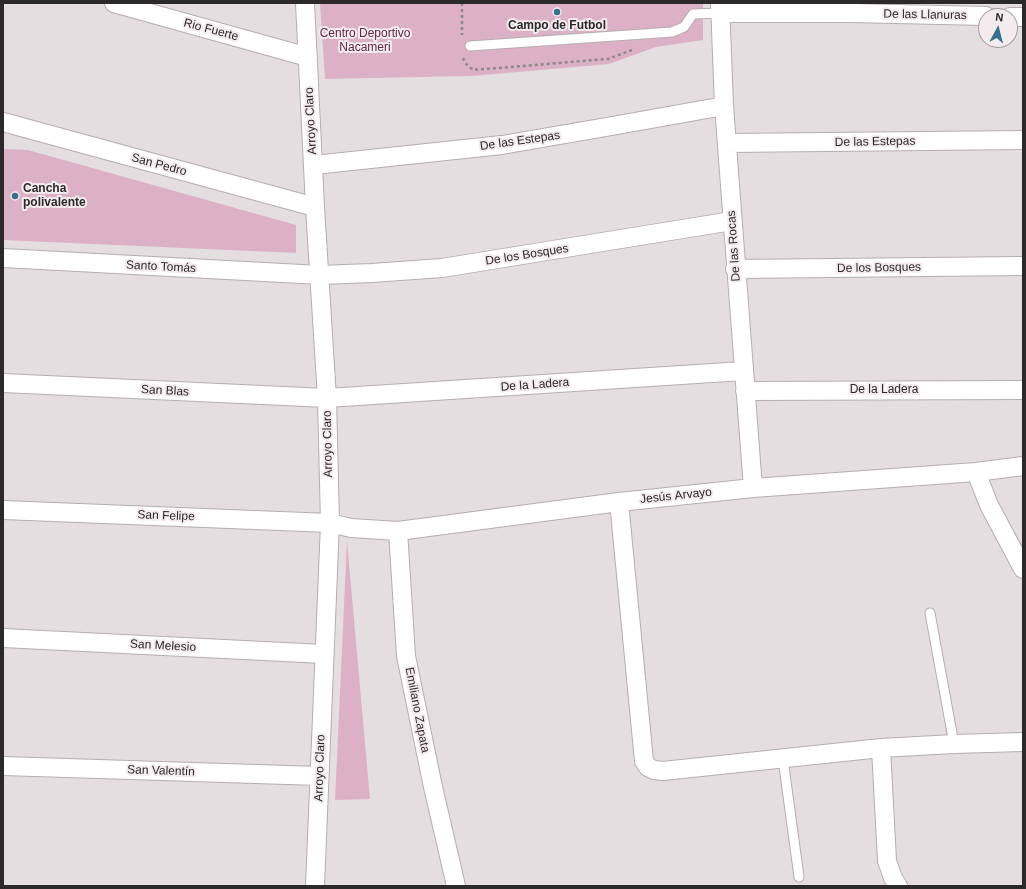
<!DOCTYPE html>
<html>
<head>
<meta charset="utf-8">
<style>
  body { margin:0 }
  #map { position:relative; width:1026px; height:889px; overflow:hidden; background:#e5dee1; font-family:Helvetica,sans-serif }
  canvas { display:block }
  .frame { position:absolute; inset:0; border:4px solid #2c292a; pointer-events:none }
  .north { position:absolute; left:978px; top:8px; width:40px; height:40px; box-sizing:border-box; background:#f3ebee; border:1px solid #a39da0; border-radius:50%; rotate:7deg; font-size:11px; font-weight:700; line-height:16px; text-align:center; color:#2c292a }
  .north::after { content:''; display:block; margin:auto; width:14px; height:18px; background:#367289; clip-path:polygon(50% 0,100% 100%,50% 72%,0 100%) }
</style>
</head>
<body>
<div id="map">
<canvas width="1026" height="889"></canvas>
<div class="frame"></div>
<div class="north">N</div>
</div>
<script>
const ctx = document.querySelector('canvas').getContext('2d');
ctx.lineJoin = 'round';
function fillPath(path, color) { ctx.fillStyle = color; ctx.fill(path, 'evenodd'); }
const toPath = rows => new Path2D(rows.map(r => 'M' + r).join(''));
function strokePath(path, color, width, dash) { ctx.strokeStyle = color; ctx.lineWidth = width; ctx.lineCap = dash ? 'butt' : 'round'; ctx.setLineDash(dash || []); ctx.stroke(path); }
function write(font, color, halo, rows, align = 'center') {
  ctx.font = font + ' Helvetica,sans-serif'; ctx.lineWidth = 4; ctx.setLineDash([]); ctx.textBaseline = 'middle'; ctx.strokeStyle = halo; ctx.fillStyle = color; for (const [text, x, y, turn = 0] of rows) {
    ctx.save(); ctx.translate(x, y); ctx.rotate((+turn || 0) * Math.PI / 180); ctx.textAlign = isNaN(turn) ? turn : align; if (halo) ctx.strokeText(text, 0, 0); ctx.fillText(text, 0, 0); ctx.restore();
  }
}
fillPath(toPath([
  [320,3,703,3,703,40,656,47,609,64,472,76,325,79],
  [3,149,28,150,296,225,296,253,3,240],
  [347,541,370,799,335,800]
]), '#ddb1c5');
const lane = toPath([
  [470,46,672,32,684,27,693,14,720,13],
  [930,613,954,744],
  [783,759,799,877]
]);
const street = toPath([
  [114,3,308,57],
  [305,3,315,207,327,398,330,523,315,886],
  [720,3,724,106,753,488],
  [720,13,851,13,986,16],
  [1010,17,1023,17],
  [3,122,315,207],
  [727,143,1023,140],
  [314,165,502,145,612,126,724,106],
  [3,258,320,275,372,273,442,268,732,221],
  [735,269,1023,266],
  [3,383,327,398,743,371],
  [745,391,1023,390],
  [976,472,989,505,1023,569],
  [619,502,644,761,648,767,654,770,663,771,881,748,954,744,1023,742],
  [3,510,330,523,351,528,398,531,619,502,753,488,976,472,1023,466],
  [398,531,406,656,433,787,456,886],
  [3,638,324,654],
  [881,748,887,861,893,878,898,886],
  [3,766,319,776]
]);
strokePath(lane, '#b5adb0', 11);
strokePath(street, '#b5adb0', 20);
strokePath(toPath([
  [462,3,462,35],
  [463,58,465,63,473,70,608,59,632,50]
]), '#8d888a', 2.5, [3, 3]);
strokePath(lane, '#fff', 9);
strokePath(street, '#fff', 18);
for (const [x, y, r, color] of [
  [557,12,4,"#367289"],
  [15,196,4,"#367289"]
]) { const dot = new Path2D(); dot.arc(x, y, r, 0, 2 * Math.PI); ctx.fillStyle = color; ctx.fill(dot); strokePath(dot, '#f3ebee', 1.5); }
write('12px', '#2c292a', '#f3ebee', [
  ["De las Llanuras",925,15,1],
  ["Rio Fuerte",211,30,15],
  ["Arroyo Claro",311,121,-93],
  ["De las Estepas",520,141,-8],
  ["De las Estepas",875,142,-1],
  ["San Pedro",159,165,15],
  ["De las Rocas",734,246,-94],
  ["De los Bosques",527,255,-9],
  ["Santo Tomás",161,267,3],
  ["De los Bosques",879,268,-1],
  ["De la Ladera",535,385,-4],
  ["De la Ladera",884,390],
  ["San Blas",165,391,3],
  ["Arroyo Claro",328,444,-91],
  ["Jesús Arvayo",676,496,-6],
  ["San Felipe",166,516,2],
  ["San Melesio",163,646,3],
  ["Emiliano Zapata",417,710,79],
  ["Arroyo Claro",320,768,-88],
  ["San Valentín",161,771,2]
]);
write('bold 12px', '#2c292a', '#f3ebee', [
  ["Campo de Futbol",557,26],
  ["Cancha",23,189,"left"],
  ["polivalente",23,203,"left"]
]);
write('12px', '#632747', '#f3ebee', [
  ["Centro Deportivo",365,34],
  ["Nacameri",365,48]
]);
</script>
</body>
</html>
